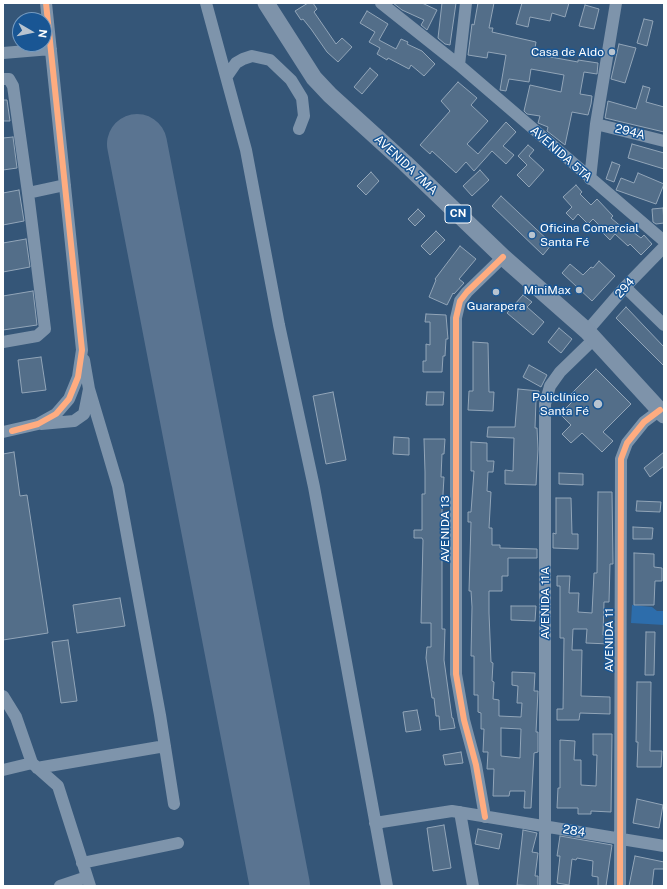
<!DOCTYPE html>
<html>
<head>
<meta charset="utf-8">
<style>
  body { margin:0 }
  #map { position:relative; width:667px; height:889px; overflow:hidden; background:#355678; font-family:"Public Sans",sans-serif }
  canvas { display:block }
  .frame { position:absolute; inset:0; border:4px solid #fff; pointer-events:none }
  .north { position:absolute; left:12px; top:12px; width:40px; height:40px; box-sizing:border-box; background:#195694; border:1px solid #759abf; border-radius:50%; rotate:99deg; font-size:11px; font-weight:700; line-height:16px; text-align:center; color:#fff }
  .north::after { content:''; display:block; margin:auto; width:14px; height:18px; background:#b8c4d0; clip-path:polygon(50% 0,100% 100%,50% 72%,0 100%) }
</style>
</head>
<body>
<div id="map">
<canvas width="667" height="889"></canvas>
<div class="frame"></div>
<div class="north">N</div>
</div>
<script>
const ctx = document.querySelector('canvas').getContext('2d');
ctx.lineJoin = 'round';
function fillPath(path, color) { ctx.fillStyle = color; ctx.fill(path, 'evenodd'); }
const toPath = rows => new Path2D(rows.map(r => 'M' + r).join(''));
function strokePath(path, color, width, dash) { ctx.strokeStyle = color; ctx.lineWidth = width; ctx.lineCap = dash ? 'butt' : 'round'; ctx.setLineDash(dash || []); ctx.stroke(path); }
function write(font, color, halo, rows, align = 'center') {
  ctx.font = font + ' "Public Sans",sans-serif'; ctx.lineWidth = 3; ctx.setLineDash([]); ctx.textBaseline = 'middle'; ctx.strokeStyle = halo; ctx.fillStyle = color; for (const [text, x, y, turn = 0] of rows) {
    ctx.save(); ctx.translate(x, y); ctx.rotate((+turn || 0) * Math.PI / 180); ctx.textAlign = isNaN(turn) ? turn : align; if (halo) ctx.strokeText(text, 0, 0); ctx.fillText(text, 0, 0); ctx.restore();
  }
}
fillPath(toPath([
  [632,605,652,607,657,611,664,611,664,625,631,623]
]), '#2d6dab');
strokePath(toPath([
  [137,144,280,886]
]), '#5a7491', 60);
const building = toPath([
  [308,3,313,3,317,9,314,12,336,44,342,38,352,47,338,62,327,52,311,29,303,19,301,20,295,11,308,3],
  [393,3,422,3,437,10,427,30,421,25,424,20,402,10,393,3],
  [442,3,456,3,450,45,445,44,438,38,442,3],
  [478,3,494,3,489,28,493,28,492,32,536,42,534,54,578,62,578,60,598,63,597,74,584,72,580,94,592,96,591,104,588,115,572,112,565,145,547,131,548,127,538,123,540,116,527,114,524,111,530,85,561,92,564,75,531,69,529,82,509,79,506,91,500,90,506,55,488,52,487,58,468,55,472,24,474,25,478,3],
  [522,3,569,3,565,17,552,13,550,21,530,17,528,27,516,24,522,3],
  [585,5,599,9,594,29,579,26,585,5],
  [367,11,388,24,379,40,396,49,401,39,408,42,407,44,422,51,435,64,424,76,411,65,409,69,388,58,387,60,377,54,380,48,369,42,375,32,360,23,367,11],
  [644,19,653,21,647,46,637,43,644,19],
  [619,44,636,48,625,83,611,79,619,44],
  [370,68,378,75,362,94,354,87,370,68],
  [458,82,477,98,471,105,488,121,467,144,478,154,506,122,516,132,503,146,514,155,506,164,492,151,474,171,466,162,456,173,432,151,430,154,420,145,450,111,441,101,458,82],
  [643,86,650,88,646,102,664,107,664,132,605,118,608,101,636,109,643,86],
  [3,100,7,100,10,121,3,121,3,100],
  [13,137,17,168,3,170,3,138,13,137],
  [632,144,664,153,664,169,628,158,632,144],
  [528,145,534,150,529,156,544,170,529,187,517,175,527,165,518,156,528,145],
  [612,162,620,165,614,182,606,179,612,162],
  [480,170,489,180,472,196,463,186,480,170],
  [371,172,379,181,366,195,357,186,371,172],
  [638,173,664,184,656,204,616,190,621,178,634,183,638,173],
  [576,185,582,192,580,194,591,205,597,199,613,216,611,218,624,229,626,227,641,238,644,235,652,244,641,255,630,244,628,246,615,234,610,240,602,232,604,230,593,219,588,224,578,214,573,220,566,213,572,207,563,197,576,185],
  [19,190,24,221,3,225,3,193,19,190],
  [501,196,552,244,543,255,492,206,501,196],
  [663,208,664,223,656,224,653,222,652,209,663,208],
  [418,209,425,216,415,226,408,219,418,209],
  [436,231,445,240,430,255,421,246,436,231],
  [26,239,30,267,3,272,3,243,26,239],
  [460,246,476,259,459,279,464,283,454,294,453,293,447,305,429,297,436,280,435,279,460,246],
  [599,261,615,276,592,301,562,273,570,264,583,275,591,267,593,268,599,261],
  [33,291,37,325,3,330,3,296,33,291],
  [523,295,532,302,527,307,544,322,533,335,507,313,523,295],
  [626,307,664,347,664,366,616,318,626,307],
  [426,314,446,315,448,339,446,339,445,356,443,356,442,372,423,372,423,361,426,361,426,344,430,345,430,322,425,322,426,314],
  [559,328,572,339,561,353,548,342,559,328],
  [473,342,488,343,489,392,494,392,493,411,468,410,469,391,473,391,473,342],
  [41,357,46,390,22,393,18,360,41,357],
  [529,365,547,375,541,387,523,377,529,365],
  [596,369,631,404,603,432,613,441,602,452,582,433,571,443,562,434,571,425,560,414,575,399,570,395,596,369],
  [518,389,539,391,538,400,536,400,535,428,537,428,538,449,536,485,505,484,505,470,513,471,514,438,487,437,488,427,515,427,518,389],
  [333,392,346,460,326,464,313,396,333,392],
  [427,392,444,392,443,405,426,405,427,392],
  [394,437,409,438,409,455,393,454,394,437],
  [424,439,445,439,444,454,442,454,441,477,444,477,442,511,442,629,445,629,444,660,452,718,453,718,455,728,440,730,439,716,436,716,434,698,432,698,426,658,427,647,431,647,431,623,421,623,423,540,422,538,414,538,414,530,422,530,422,494,425,494,425,472,424,439],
  [471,442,487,443,487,461,494,461,493,472,488,472,487,491,491,492,489,528,492,528,492,545,500,545,500,548,537,549,537,558,508,558,508,576,502,576,502,591,489,591,489,613,491,662,493,663,492,681,494,682,493,699,499,700,499,716,521,717,522,703,517,703,518,686,512,685,512,672,535,673,534,691,538,691,536,732,538,732,538,752,534,753,531,808,524,808,525,791,510,791,509,796,493,796,494,769,487,769,488,752,483,752,484,729,481,729,481,713,478,712,478,695,474,695,474,656,471,656,472,607,471,591,469,591,471,522,468,522,468,512,471,512,474,471,471,471,471,442],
  [501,728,521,729,520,758,501,756,501,728],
  [14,452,20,496,27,495,48,633,3,640,3,454,14,452],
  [664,452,664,466,650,477,644,468,664,452],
  [559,473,583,474,583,485,559,484,559,473],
  [598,492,612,492,613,564,610,564,609,602,604,602,603,635,610,635,610,644,586,643,587,629,573,629,572,650,582,650,581,696,610,697,610,714,580,713,579,720,557,720,557,709,563,709,564,638,560,638,560,586,557,586,557,576,570,576,569,593,579,593,578,612,592,613,594,573,597,573,598,492],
  [556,498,571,498,572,534,578,534,578,549,553,548,553,533,556,534,556,498],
  [637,501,661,502,660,512,636,511,637,501],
  [633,527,653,528,652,539,633,539,633,527],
  [634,553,654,554,654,567,662,568,662,581,655,581,654,605,634,605,634,553],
  [120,598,125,626,77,633,73,605,120,598],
  [511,606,536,606,535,621,511,620,511,606],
  [646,632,655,632,654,675,645,675,646,632],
  [68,640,77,701,61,703,52,642,68,640],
  [637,682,651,682,650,751,662,751,661,767,637,767,638,742,636,742,637,682],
  [417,710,421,730,406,732,403,712,417,710],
  [593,734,612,734,611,812,591,811,591,814,578,814,578,808,557,808,558,788,560,788,560,740,575,741,574,760,581,760,581,785,596,786,597,755,593,755,593,734],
  [461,752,463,763,445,765,443,755,461,752],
  [637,799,663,805,659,828,633,823,637,799],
  [444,825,451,868,433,871,427,828,444,825],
  [478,829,502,834,499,849,475,844,478,829],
  [523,830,537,833,532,852,538,853,535,876,538,876,538,886,517,885,523,830],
  [560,836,612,845,606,886,598,886,598,877,592,876,593,861,577,858,576,860,572,859,569,885,557,883,560,856,557,856,560,836],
  [635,856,664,862,664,869,654,869,652,886,629,886,635,856]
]);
fillPath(building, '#536e89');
strokePath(building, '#92a5b8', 1);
strokePath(toPath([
  [206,3,246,150,279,325,314,487,387,886],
  [381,3,459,65,664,241],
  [3,53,51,49],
  [459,65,466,3],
  [227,76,236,63,243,59,252,56,270,60,291,80,302,98,304,116,299,129],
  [3,79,9,79,13,86,28,193],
  [596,124,664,141],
  [590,179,596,124,616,3],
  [625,287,664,325],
  [587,331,625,287,664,247],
  [3,342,37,336,45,329,28,193,65,185],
  [89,389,118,486,160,715,174,804],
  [41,424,74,421,84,414,89,389,84,360],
  [3,432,38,424,56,414,69,399,78,377,82,350,46,3],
  [3,696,16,717,32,763,58,786,90,886],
  [37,768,165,746],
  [3,770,32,763],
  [460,812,473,886],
  [485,817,476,765,464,720,456,674,456,318,460,301,467,292,503,257],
  [375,823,452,811,664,846],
  [82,863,178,843],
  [60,886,87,877],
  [545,886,545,404,550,386,560,372,595,338],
  [620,886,621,459,627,443,644,422,660,410]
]), '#7e94ab', 12);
strokePath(toPath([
  [266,3,314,78,330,95,405,163,503,257,587,331,664,415]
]), '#7e93aa', 17);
strokePath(toPath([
  [12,431,38,424,56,414,69,399,78,377,82,350,46,3],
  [485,817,476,765,464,720,456,674,456,318,460,301,467,292,503,257],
  [620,886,621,459,627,443,644,422,660,410]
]), '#ffac80', 6);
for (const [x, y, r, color] of [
  [612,52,4,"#b8c4d0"],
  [532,235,4,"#b8c4d0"],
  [579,290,4,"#b8c4d0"],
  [496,292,4,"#b8c4d0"],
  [598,404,5,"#b8c4d0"]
]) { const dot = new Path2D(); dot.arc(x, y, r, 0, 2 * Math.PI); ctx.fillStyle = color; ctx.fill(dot); strokePath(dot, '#195694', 1.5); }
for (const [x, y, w] of [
  [458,214,26]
]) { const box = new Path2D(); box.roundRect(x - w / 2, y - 9, w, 18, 3); ctx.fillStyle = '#195694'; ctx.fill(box); strokePath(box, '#fff', 1); }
write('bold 11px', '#fff', null, [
  ["CN",458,214]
]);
write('12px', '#fff', '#195694', [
  ["Casa de Aldo",604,52],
  ["Oficina Comercial",540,228,"left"],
  ["Santa Fé",540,242,"left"],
  ["MiniMax",571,290],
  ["Guarapera",496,306,"center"],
  ["Policlínico",589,397],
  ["Santa Fé",589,411]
], 'right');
write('12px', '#fff', '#195694', [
  ["294A",630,132,14],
  ["AVENIDA 5TA",561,154,41],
  ["AVENIDA 7MA",406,165,43],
  ["294",625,288,-48],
  ["AVENIDA 13",445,529,-90],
  ["AVENIDA 11A",545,603,-90],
  ["AVENIDA 11",609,640,-90],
  ["284",574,831,10]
]);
</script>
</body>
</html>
